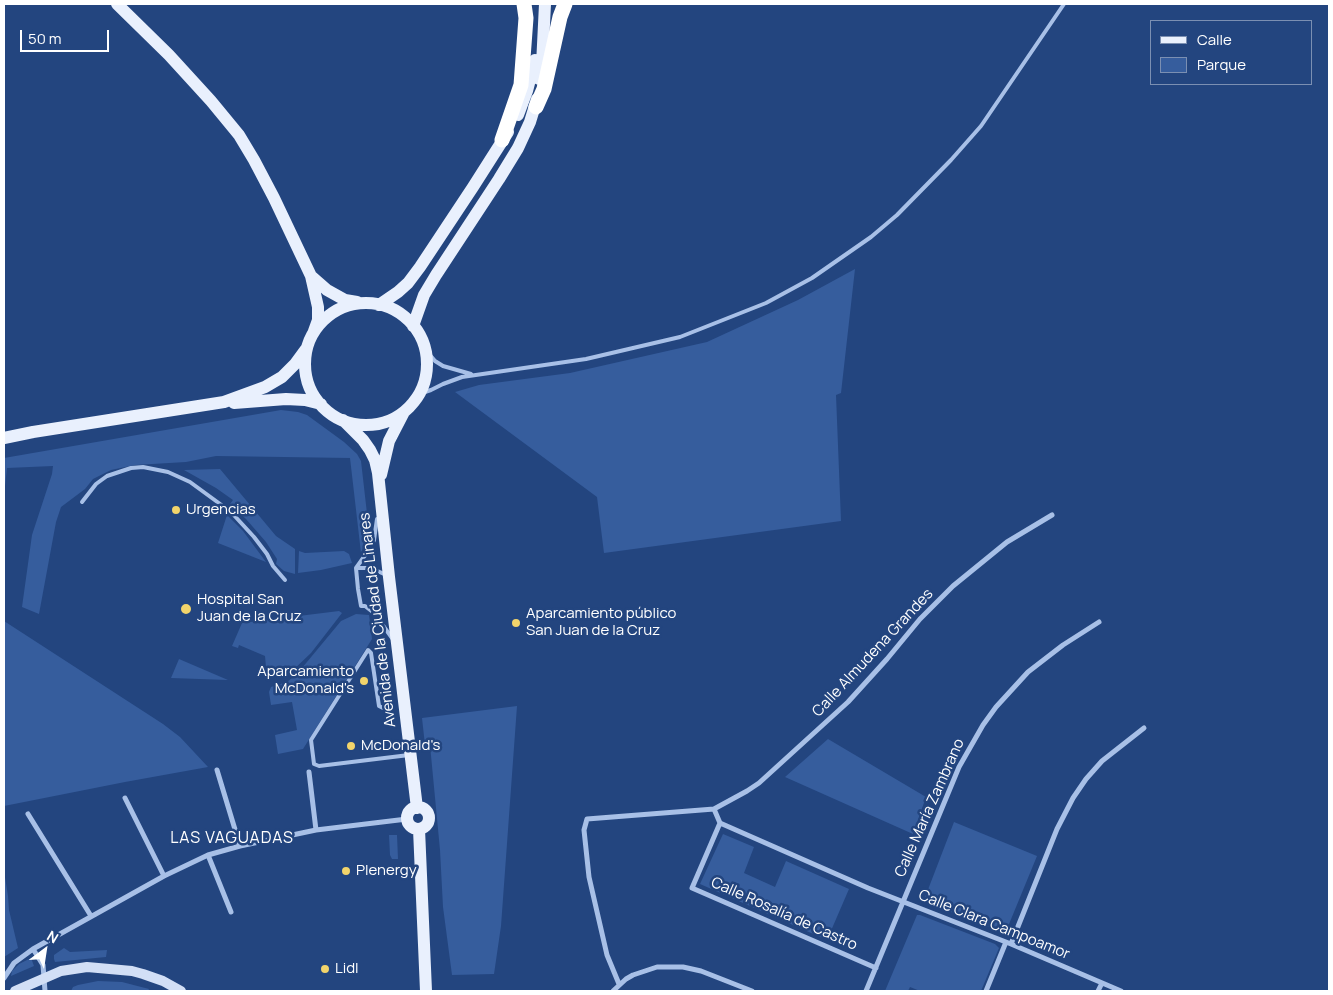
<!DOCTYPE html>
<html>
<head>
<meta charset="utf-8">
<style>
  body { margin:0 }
  #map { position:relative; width:1333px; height:995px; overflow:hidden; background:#23457f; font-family:Manrope,sans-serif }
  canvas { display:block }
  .frame { position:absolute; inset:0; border:5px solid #fff; pointer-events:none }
  .legend { position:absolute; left:1150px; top:20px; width:162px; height:65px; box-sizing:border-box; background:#23457f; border:1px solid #7b8fb2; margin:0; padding:6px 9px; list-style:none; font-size:15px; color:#fff }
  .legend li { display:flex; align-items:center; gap:10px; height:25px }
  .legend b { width:25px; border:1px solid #7b8fb2 }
  .north { position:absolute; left:20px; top:925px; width:50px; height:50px; -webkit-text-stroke:4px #23457f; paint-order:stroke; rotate:31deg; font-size:14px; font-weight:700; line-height:20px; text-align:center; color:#fff }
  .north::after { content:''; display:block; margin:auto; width:18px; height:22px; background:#fff; clip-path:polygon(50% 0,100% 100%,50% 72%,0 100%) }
  .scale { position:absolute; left:20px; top:30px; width:89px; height:22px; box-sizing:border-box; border:2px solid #fff; border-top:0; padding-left:6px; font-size:15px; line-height:18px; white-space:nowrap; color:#fff; -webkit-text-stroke:4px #23457f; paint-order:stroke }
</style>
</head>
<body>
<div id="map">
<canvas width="1333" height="995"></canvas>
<div class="frame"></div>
<ul class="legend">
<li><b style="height:6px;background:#e9f0fd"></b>Calle</li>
<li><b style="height:14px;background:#365d9d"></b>Parque</li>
</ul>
<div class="north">N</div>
<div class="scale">50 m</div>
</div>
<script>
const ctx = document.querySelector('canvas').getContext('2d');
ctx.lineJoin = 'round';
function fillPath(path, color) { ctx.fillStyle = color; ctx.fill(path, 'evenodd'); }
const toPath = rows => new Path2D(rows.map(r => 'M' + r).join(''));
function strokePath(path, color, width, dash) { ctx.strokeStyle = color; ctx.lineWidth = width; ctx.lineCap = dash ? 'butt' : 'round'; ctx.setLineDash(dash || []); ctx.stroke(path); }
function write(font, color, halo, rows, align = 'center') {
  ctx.font = font + ' Manrope,sans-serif'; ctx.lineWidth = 5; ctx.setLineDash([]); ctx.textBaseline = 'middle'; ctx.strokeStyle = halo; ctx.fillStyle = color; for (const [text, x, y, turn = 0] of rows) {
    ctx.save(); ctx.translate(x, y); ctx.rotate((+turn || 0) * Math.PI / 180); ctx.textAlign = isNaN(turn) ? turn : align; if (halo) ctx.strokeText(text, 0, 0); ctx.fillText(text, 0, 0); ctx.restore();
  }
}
fillPath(toPath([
  [855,269,841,393,836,395,841,521,604,553,597,497,455,392,479,385,570,373,707,342,798,300],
  [281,410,298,412,307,415,344,442,357,454,361,461,369,531,361,553,350,458,216,456,186,462,135,465,111,470,93,479,85,489,61,507,56,522,39,614,22,607,32,535,52,474,53,466,7,468,4,495,4,458],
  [220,469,276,536,295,549,295,574,284,571,276,564,277,559,266,542,246,519,230,504,233,500,216,488,184,470],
  [227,515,243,531,266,562,218,543],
  [299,551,305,553,344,551,349,554,352,563,321,570,298,573],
  [339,611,342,613,311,653,291,672,283,676,267,678,265,656,239,645,238,648,232,646,242,623],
  [356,614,369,615,372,639,303,749,278,754,275,735,297,730,292,702,271,705,269,692,271,687,287,682,297,674,341,621],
  [4,621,163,724,180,737,208,767,125,782,4,806],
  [179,659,228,680,171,678],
  [517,706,501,926,494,974,452,975,443,907,440,850,430,745,425,745,422,718],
  [828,739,926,797,913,834,785,777],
  [954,822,1037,856,1007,929,1001,932,926,902,924,900],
  [723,834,754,847,744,873,775,887,786,861,849,889,827,940,700,884],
  [389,835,397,835,398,859,392,859,390,855],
  [4,871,8,896,9,910,18,948,4,957],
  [917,915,920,915,995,944,999,948,981,991,920,991,910,987,908,991,885,991],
  [64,948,70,952,107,950,106,957,55,962,54,959,54,955],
  [31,958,34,966,11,976,12,971,19,964],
  [98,981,122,982,149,989,148,991,71,991,73,987,78,985]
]), '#365d9d');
strokePath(toPath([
  [424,348,435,361,443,366,471,374],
  [419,394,431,390,443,384,462,377,586,359,680,337,766,303,812,278,871,237,897,215,951,160,981,126,1064,4],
  [82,502,96,484,107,476,131,468,143,467,168,472,190,482,231,512,254,537,267,554,273,566,285,580],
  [377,519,374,540,371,547,356,568,358,589,361,606,365,606,374,613,392,638],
  [356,568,371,568,384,574],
  [383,708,379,706,371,653,368,650,311,740,314,764,319,766,409,755]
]), '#a8c0e7', 4);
strokePath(toPath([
  [217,770,240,846],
  [309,772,316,830],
  [125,798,164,876],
  [28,814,91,916],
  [720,823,714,809,747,791,759,783,848,702,887,659,920,619,953,586,1007,542,1052,515],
  [720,823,868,888,1011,944,1121,991],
  [720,823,692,888,876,968],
  [208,855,231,912],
  [1011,944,1057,829,1073,798,1086,779,1102,761,1144,728],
  [33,949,43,965,45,991],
  [4,978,14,963,33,949,164,876,208,855,240,846,316,830,407,819],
  [619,984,607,955,589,877,584,830,587,819,714,809],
  [613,991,626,979,633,975,657,967,683,967,701,971,752,991],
  [866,991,959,767,983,725,996,707,1028,672,1063,645,1099,622],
  [986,991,1006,942],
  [1098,991,1102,983]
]), '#a8c0e7', 5);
strokePath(toPath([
  [15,991,61,971,87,967,132,971,143,974,163,981,181,991]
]), '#d2dff6', 10);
strokePath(toPath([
  [117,4,169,55,211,101,239,135,254,160,274,198,311,276,318,307,318,320,314,331],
  [539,79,542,65,545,4],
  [518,115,527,91,535,60],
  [311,276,327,290,345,300,357,302],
  '305 364a61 61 0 1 1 122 0a61 61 0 1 1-122 0Z',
  [379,305,398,292,408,283,420,267,473,187,508,132],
  [413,326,424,295,436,275,499,179,518,148,530,122,537,99],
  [234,403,286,399,305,400,321,404],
  [343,420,363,440,370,450,375,460,378,473,389,577,417,808],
  [4,438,33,432,224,402,265,387,282,377,295,364,306,349],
  [381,475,389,441,404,412],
  '407 818a11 11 0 1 1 22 0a11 11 0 1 1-22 0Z',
  [419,829,426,991]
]), '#e9f0fd', 12);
strokePath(toPath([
  [536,107,544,89,560,17,565,4],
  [502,140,521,85,526,18,524,4]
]), '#fff', 15);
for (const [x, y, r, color] of [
  [176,510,5,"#f2d46b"],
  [186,609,6,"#f2d46b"],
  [516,623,5,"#f2d46b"],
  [364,681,5,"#f2d46b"],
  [351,746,5,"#f2d46b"],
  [346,871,5,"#f2d46b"],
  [325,969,5,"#f2d46b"]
]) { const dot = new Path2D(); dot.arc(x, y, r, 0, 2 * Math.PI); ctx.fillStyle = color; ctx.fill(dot); strokePath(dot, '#23457f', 2); }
write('15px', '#fff', '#23457f', [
  ["Urgencias",186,510],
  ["Hospital San",197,600],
  ["Juan de la Cruz",197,617],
  ["Aparcamiento público",526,614],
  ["San Juan de la Cruz",526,631],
  ["Aparcamiento",354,672,"right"],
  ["McDonald's",354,689,"right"],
  ["McDonald's",361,746],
  ["Plenergy",356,871],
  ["Lidl",335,969]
], 'left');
write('15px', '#fff', '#23457f', [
  ["Avenida de la Ciudad de Linares",378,620,-97],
  ["Calle Almudena Grandes",873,653,-47],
  ["Calle María Zambrano",930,808,-66],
  ["Calle Rosalía de Castro",784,914,24],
  ["Calle Clara Campoamor",994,925,22]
]);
ctx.letterSpacing = '1px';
write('16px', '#fff', '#23457f', [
  ["LAS VAGUADAS",232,839]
]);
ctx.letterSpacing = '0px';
</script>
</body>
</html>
